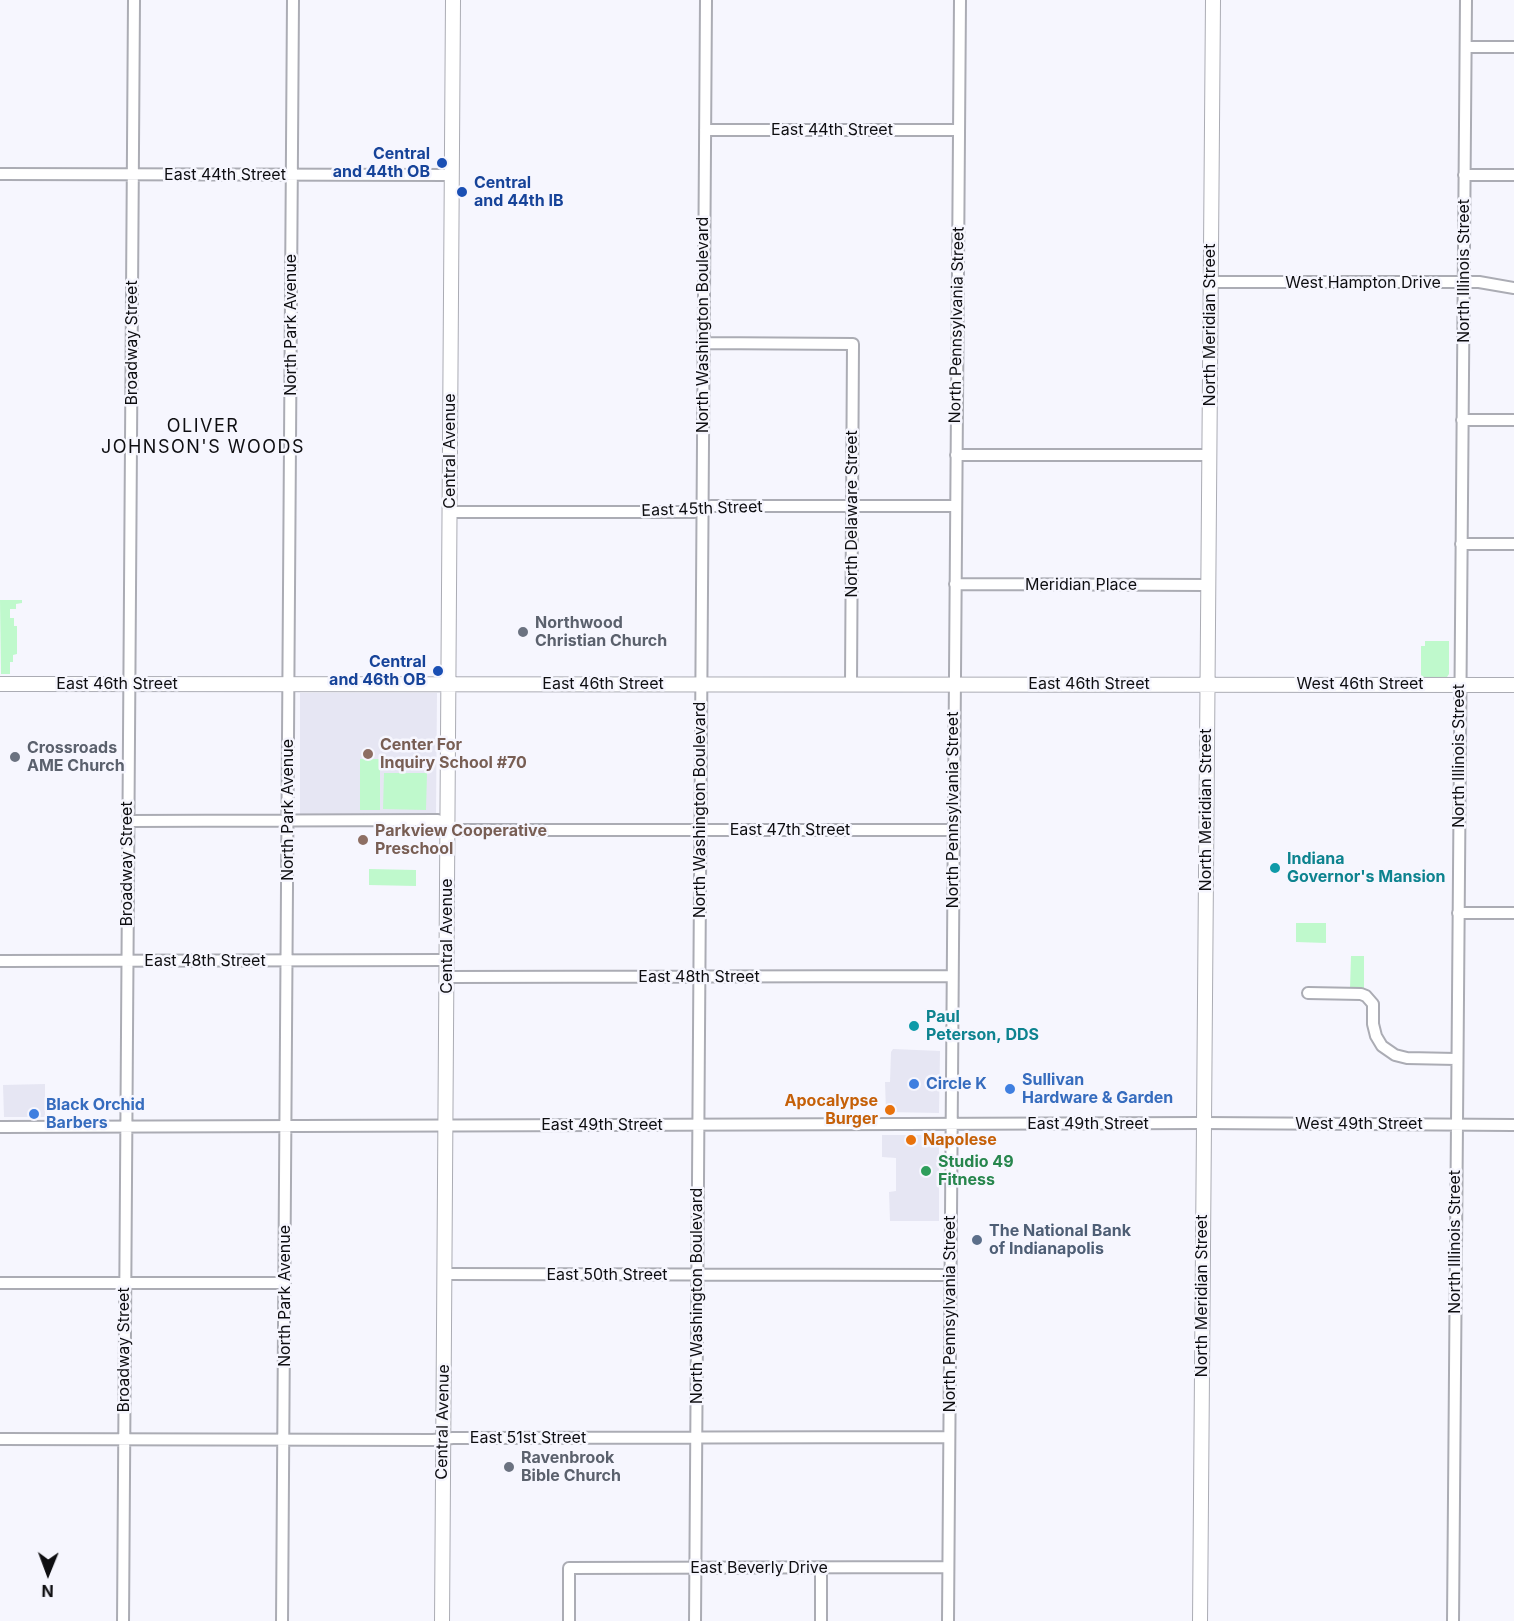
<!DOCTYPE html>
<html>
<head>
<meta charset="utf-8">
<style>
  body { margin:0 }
  #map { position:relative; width:1514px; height:1621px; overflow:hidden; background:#f6f6fe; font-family:Inter,sans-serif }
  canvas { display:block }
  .north { position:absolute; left:18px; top:1543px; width:60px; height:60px; -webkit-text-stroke:4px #f6f6fe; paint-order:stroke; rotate:181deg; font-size:16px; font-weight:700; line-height:24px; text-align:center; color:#0e0e11 }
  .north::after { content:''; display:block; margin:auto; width:21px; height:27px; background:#0e0e11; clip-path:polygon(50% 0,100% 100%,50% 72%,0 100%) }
</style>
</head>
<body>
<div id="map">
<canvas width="1514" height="1621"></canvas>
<div class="north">N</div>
</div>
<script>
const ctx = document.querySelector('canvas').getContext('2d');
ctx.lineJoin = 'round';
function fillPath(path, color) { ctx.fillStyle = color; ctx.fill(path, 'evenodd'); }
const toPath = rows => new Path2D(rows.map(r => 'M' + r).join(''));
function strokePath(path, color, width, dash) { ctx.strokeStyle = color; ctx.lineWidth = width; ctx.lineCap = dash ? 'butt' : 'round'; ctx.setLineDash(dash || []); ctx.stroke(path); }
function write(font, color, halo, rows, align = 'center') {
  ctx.font = font + ' Inter,sans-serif'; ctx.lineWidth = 5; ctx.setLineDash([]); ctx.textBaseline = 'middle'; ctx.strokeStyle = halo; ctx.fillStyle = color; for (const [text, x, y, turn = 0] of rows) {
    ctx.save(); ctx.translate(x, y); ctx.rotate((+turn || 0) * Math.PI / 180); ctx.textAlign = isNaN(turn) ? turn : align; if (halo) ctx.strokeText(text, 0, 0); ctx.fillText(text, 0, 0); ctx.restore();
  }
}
fillPath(toPath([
  [300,693,437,693,436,816,300,815],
  [893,1049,940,1051,939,1113,886,1112,885,1082,890,1082,891,1052],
  [45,1084,45,1117,4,1117,3,1085],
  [882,1135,939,1135,939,1221,890,1221,889,1192,896,1191,896,1158,882,1157]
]), '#e6e6f3');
fillPath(toPath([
  [0,600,22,600,22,603,16,604,16,609,10,609,10,618,14,618,14,626,17,626,17,654,13,655,13,662,10,662,10,674,1,674],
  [1425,641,1449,641,1449,674,1447,677,1421,677,1421,646,1425,646],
  [360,759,380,759,380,810,360,810],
  [384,773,427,773,426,810,383,809],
  [369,869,416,870,416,886,369,885],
  [1296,923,1326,923,1326,943,1296,942],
  [1351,956,1364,956,1364,989,1350,989]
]), '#bff9cc');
const minor = toPath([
  [1466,47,1514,47],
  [705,130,959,130],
  [0,174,451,175],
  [1464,175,1514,175],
  [1211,282,1479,282,1514,288],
  [703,343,853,344,851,684],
  [1462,420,1514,420],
  [956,455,1209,455],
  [449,512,694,512,711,506,955,506],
  [1461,544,1514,544],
  [955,584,1208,585],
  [128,821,438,820,447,830,953,830],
  [1458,913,1514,913],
  [0,961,446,960],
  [446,977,952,976],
  [1308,993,1361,994,1366,996,1373,1004,1373,1024,1376,1036,1382,1046,1395,1055,1407,1058,1456,1059],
  [0,1127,1203,1123,1514,1125],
  [445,1274,950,1275],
  [0,1283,285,1283],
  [0,1439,433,1440,453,1438,949,1437],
  [123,1621,134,0],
  [282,1621,293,0],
  [569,1621,569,1568,948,1567],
  [695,1621,706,0],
  [821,1621,821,1568],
  [948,1621,960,0],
  [1453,1621,1466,0]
]);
const major = toPath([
  [0,684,1514,685],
  [442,1621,453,0],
  [1200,1621,1213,0]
]);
strokePath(minor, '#abacb4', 14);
strokePath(major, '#abacb4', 16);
strokePath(minor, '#fff', 10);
strokePath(major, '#fff', 14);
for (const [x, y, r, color] of [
  [442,163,6,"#1a4fb4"],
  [462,192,6,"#1a4fb4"],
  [523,632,6,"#6b7280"],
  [438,671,6,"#1a4fb4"],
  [368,754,6,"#8d6e63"],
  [15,757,6,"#6b7280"],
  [363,840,6,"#8d6e63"],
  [1275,868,6,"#0f9aa8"],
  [914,1026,6,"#0f9aa8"],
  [914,1084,6,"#3f7fe0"],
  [1010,1089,6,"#3f7fe0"],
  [890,1110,6,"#e8710a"],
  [34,1114,6,"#3f7fe0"],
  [911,1140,6,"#e8710a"],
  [926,1171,6,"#2e9e5b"],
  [977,1240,6,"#5c6f8a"],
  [509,1467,6,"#6b7280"]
]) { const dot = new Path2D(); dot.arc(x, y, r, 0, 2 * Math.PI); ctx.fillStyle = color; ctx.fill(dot); strokePath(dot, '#f6f6fe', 2); }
write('16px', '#0e0e11', '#f6f6fe', [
  ["East 44th Street",832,130],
  ["East 44th Street",225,175],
  ["North Illinois Street",1464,271,-90],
  ["West Hampton Drive",1363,283],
  ["North Park Avenue",291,325,-90],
  ["North Washington Boulevard",703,325,-90],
  ["North Pennsylvania Street",957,325,-89],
  ["North Meridian Street",1210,325,-90],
  ["Broadway Street",132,343,-90],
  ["Central Avenue",450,451,-90],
  ["East 45th Street",702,509,-2],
  ["North Delaware Street",852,514,-90],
  ["Meridian Place",1081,585],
  ["East 46th Street",117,684],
  ["East 46th Street",603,684],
  ["East 46th Street",1089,684],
  ["West 46th Street",1360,684],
  ["North Illinois Street",1459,756,-90],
  ["North Park Avenue",288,810,-90],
  ["North Washington Boulevard",700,810,-90],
  ["North Pennsylvania Street",953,810,-90],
  ["North Meridian Street",1206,810,-90],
  ["East 47th Street",790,830],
  ["Broadway Street",127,864,-90],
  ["Central Avenue",447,936,-90],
  ["East 48th Street",205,961],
  ["East 48th Street",699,977],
  ["East 49th Street",1088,1124],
  ["West 49th Street",1359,1124],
  ["East 49th Street",602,1125],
  ["North Illinois Street",1455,1242,-90],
  ["East 50th Street",607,1275],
  ["North Park Avenue",285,1296,-90],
  ["North Washington Boulevard",697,1296,-90],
  ["North Meridian Street",1202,1296,-90],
  ["North Pennsylvania Street",950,1314,-90],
  ["Broadway Street",124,1350,-90],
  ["Central Avenue",443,1422,-89],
  ["East 51st Street",528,1438],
  ["East Beverly Drive",759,1568]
]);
write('bold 16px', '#164399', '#f6f6fe', [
  ["Central",430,154],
  ["and 44th OB",430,172],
  ["Central",474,183,"left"],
  ["and 44th IB",474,201,"left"],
  ["Central",426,662],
  ["and 46th OB",426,680]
], 'right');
write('bold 16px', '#5b616d', '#f6f6fe', [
  ["Northwood",535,623],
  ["Christian Church",535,641],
  ["Crossroads",27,748],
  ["AME Church",27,766],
  ["Ravenbrook",521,1458],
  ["Bible Church",521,1476]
], 'left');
write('bold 16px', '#785e54', '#f6f6fe', [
  ["Center For",380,745],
  ["Inquiry School #70",380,763],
  ["Parkview Cooperative",375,831],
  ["Preschool",375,849]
], 'left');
write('bold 16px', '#0d838f', '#f6f6fe', [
  ["Indiana",1287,859],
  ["Governor's Mansion",1287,877],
  ["Paul",926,1017],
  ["Peterson, DDS",926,1035]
], 'left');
write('bold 16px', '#366cbe', '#f6f6fe', [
  ["Sullivan",1022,1080],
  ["Hardware & Garden",1022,1098],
  ["Circle K",926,1084],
  ["Black Orchid",46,1105],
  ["Barbers",46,1123]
], 'left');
write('bold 16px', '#c56008', '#f6f6fe', [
  ["Apocalypse",878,1101],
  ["Burger",878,1119],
  ["Napolese",923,1140,"left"]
], 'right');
write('bold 16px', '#27864d', '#f6f6fe', [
  ["Studio 49",938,1162],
  ["Fitness",938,1180]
], 'left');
write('bold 16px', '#4e5e75', '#f6f6fe', [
  ["The National Bank",989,1231],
  ["of Indianapolis",989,1249]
], 'left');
ctx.letterSpacing = '1.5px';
write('18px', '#0e0e11', '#f6f6fe', [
  ["OLIVER",203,427],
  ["JOHNSON'S WOODS",203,448]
]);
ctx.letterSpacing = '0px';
</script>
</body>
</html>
